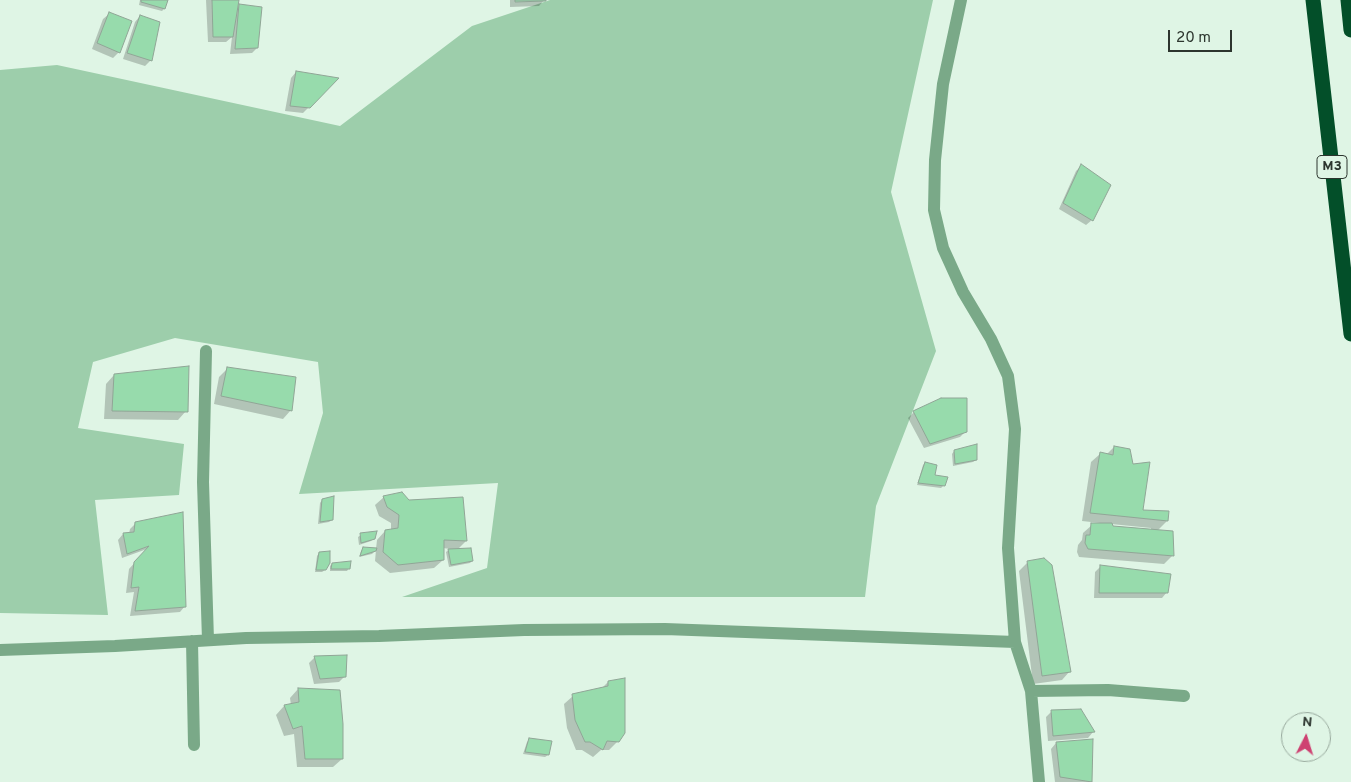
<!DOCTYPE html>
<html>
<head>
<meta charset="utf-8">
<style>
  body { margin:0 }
  #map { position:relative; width:1351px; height:782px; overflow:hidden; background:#dff5e5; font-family:Overpass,sans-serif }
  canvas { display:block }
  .north { position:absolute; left:1281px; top:712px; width:50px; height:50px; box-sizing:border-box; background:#dff5e5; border:1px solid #97a89c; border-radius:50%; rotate:5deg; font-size:14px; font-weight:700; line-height:20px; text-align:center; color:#2c352e }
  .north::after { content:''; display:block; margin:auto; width:18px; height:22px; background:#ce4171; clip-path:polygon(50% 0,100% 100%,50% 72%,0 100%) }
  .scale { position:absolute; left:1168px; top:30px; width:64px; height:22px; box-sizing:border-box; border:2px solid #2c352e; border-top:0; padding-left:6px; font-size:15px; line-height:18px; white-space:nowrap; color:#2c352e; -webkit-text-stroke:4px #dff5e5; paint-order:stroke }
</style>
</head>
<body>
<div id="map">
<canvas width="1351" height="782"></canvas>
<div class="north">N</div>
<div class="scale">20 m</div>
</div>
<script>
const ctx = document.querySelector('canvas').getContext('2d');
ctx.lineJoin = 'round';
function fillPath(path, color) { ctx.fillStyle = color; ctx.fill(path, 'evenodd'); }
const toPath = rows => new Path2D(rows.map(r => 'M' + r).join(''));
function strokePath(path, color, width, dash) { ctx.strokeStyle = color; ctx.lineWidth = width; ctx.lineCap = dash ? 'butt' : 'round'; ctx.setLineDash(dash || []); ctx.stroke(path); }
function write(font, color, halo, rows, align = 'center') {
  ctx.font = font + ' Overpass,sans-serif'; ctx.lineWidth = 5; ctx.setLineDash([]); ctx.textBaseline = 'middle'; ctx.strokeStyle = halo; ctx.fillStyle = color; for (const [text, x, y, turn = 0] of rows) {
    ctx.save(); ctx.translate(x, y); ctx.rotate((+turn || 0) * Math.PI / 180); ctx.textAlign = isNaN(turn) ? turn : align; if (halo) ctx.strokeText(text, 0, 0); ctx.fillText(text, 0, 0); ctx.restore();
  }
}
fillPath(toPath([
  [550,0,933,0,891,192,936,351,876,506,865,597,402,597,487,568,498,483,299,494,323,413,318,362,175,338,93,362,78,428,184,444,179,495,95,500,108,615,0,613,0,70,57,65,340,126,472,26]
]), '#9dceab');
fillPath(toPath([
  [140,0,167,0,164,9,162,11,139,5],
  [206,0,237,0,236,9,240,5,257,48,252,53,230,54,232,37,226,42,208,42],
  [510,0,544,0,539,6,510,7],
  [109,14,119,52,113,58,92,49,103,19],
  [140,16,151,60,145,66,123,59,135,22],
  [296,72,337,79,303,113,285,111,291,78],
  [1081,166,1092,220,1086,225,1059,209,1076,171],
  [228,368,291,410,283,419,214,404,219,377],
  [114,375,186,411,178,420,104,419,106,384],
  [914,412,966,431,960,437,924,448,908,418],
  [1114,447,1142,511,1167,521,1157,531,1173,555,1164,564,1079,557,1077,552,1078,545,1082,540,1083,533,1092,525,1100,524,1100,523,1082,521,1091,462,1100,454,1106,455],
  [1111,524,1151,528,1151,531,1113,528],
  [954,451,976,460,973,462,953,466,952,454],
  [925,463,934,476,944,485,941,488,917,485,923,465],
  [384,497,408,501,466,541,457,550,472,561,470,563,449,567,446,552,450,549,443,548,443,560,434,568,390,573,375,561,376,550,372,554,359,557,361,551,363,548,376,549,377,540,385,531,391,530,391,523,379,516,375,505],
  [322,500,332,520,329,522,318,524,320,503],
  [136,523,185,606,180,612,130,616,134,592,126,593,129,569,147,549,122,558,118,540,123,534,129,534,130,529],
  [361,535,374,538,371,541,359,545,358,537],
  [319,553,325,570,322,572,315,572,317,556],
  [1028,562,1070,671,1062,680,1033,684,1019,571],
  [332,564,349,568,347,571,330,571,330,566],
  [1100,567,1167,592,1162,598,1094,598,1095,572],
  [314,658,345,676,339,682,314,684,309,663],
  [608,682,618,741,609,750,601,750,593,757,582,750,576,750,567,728,564,704,573,696,601,689],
  [298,689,342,759,333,767,297,767,294,734,284,736,276,715,284,706,291,705,290,698],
  [1080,710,1093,732,1088,738,1048,741,1046,717,1052,711],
  [530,739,548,755,545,757,523,754,527,742],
  [1092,740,1091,782,1055,782,1051,749,1056,743]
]), '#0003');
const building = toPath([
  [141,0,168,0,165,9,141,2,141,0],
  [212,0,239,0,233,37,213,37,212,0],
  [515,0,546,0,546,1,515,2,515,0],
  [239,4,262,7,258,48,235,49,239,4],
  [109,12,132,21,120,53,97,43,109,12],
  [140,15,160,22,152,61,127,53,140,15],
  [296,71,339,78,310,108,290,106,296,71],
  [1081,164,1111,185,1093,221,1063,203,1081,164],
  [189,366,188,412,112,411,114,374,189,366],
  [227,367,296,377,292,411,221,396,227,367],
  [941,398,967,398,967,432,930,444,913,411,941,398],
  [977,444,977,460,955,464,954,450,977,444],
  [1114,446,1130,449,1133,464,1150,462,1143,510,1169,511,1168,521,1090,513,1100,452,1113,455,1114,446],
  [925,462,937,465,935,475,948,477,945,486,918,483,925,462],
  [402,492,409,500,463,497,467,541,444,540,444,560,398,565,383,552,385,530,398,528,399,515,387,507,383,496,402,492],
  [334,496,333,520,320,522,322,499,334,496],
  [183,512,186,607,135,611,139,587,131,588,134,562,149,546,127,554,123,533,134,532,135,522,183,512],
  [1091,523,1112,523,1113,526,1173,531,1174,556,1088,549,1085,543,1086,535,1090,535,1091,523],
  [377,531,375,539,361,543,360,533,377,531],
  [363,547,377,548,376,551,360,556,363,547],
  [471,548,473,561,451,565,448,549,471,548],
  [330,551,330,563,326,570,316,570,319,552,330,551],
  [1044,558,1052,565,1071,672,1042,676,1027,561,1044,558],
  [351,561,350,569,331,569,332,563,351,561],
  [1100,565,1171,574,1168,593,1099,593,1100,565],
  [347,655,346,677,320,679,314,656,347,655],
  [625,678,625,733,619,742,607,741,603,750,590,742,585,742,575,720,572,694,608,686,608,681,625,678],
  [298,688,340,690,343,724,343,759,305,759,302,726,293,729,284,705,299,702,298,688],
  [1081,709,1095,732,1053,736,1051,710,1081,709],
  [529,738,552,741,549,755,525,752,529,738],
  [1093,739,1092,782,1060,777,1056,742,1093,739]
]);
fillPath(building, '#97dbac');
strokePath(building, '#90a596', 1);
strokePath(toPath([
  [961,0,943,84,935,160,934,210,943,248,963,292,991,339,1008,376,1015,429,1008,548,1015,642,1031,691,1039,782],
  [206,351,203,482,208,640],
  [192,641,194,745],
  [0,650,115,646,246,638,379,636,524,630,665,629,1015,642],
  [1031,691,1108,690,1184,696]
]), '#7aa988', 12);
strokePath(toPath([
  [1313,0,1351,334],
  [1348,0,1351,30]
]), '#034f29', 15);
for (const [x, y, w] of [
  [1332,167,30]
]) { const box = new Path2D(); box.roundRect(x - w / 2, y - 11.5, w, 23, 4); ctx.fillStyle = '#dff5e5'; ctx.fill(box); strokePath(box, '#2c352e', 1); }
write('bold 14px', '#2c352e', null, [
  ["M3",1332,167]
]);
</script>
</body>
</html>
